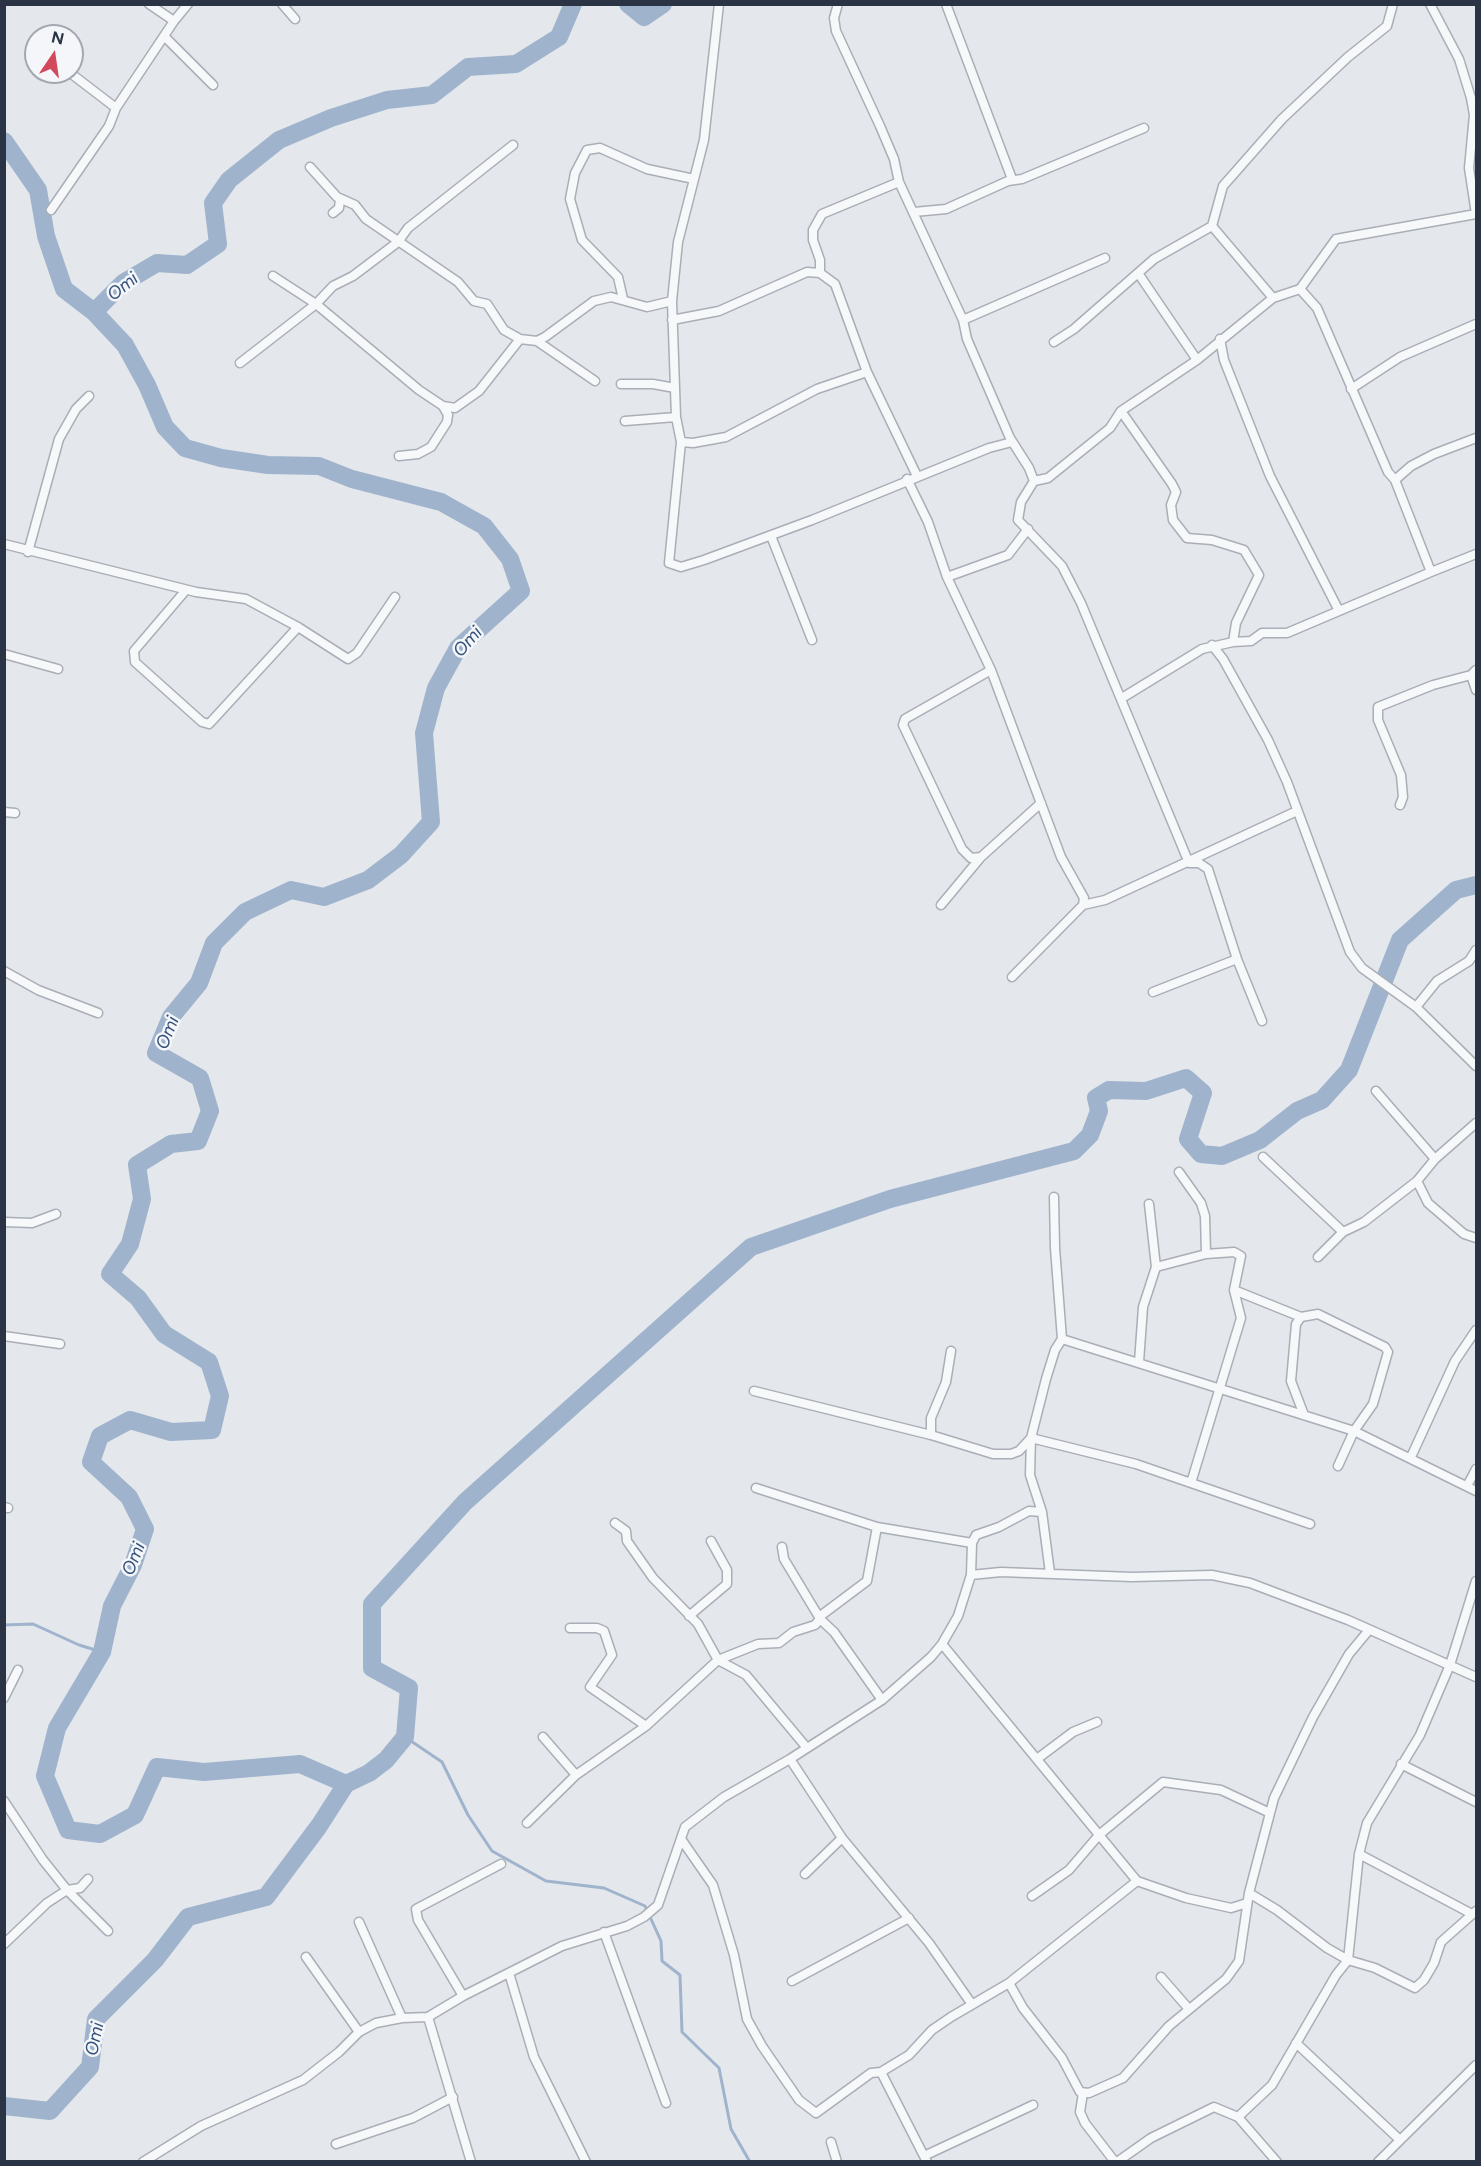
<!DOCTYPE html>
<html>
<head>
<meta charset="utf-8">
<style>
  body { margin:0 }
  #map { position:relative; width:1481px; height:2166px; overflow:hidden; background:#e4e7ec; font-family:Figtree,sans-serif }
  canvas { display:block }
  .frame { position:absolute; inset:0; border:6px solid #2b3445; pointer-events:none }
  .north { position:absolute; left:24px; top:24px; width:60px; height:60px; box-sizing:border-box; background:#f4f6f9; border:2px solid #a4a8b1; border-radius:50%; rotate:13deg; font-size:16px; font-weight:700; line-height:24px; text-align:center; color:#2b3445 }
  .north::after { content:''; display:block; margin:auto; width:21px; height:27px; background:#d1495b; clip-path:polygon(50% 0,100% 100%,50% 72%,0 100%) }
</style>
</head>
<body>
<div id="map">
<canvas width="1481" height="2166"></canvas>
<div class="frame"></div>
<div class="north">N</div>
</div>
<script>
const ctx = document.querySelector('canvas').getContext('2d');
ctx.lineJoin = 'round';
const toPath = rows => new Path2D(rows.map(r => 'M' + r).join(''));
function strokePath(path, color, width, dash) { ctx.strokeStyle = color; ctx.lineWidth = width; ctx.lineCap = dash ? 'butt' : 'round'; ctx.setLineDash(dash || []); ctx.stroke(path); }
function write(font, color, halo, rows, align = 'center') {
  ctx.font = font + ' Figtree,sans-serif'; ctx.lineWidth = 5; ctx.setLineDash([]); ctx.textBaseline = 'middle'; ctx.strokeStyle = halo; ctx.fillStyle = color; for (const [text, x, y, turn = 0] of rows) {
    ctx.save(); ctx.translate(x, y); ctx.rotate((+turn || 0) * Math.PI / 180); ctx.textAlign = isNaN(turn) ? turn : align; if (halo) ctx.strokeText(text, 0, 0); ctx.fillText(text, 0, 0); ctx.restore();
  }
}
strokePath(toPath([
  [4,1625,33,1624,79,1645,102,1652],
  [405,1737,442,1762,468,1815,492,1851,546,1881,604,1888,645,1906,661,1941,662,1961,680,1975,682,2032,719,2068,731,2129,750,2162]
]), '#9fb4cc', 3);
strokePath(toPath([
  [628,4,644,17,663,4],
  [4,141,38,190,46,236,64,289,94,312,125,345,147,385,165,427,185,448,221,458,268,465,319,466,352,479,441,502,484,526,510,559,521,591,458,648,436,688,424,733,431,822,401,855,368,880,324,897,291,890,245,912,214,943,199,983,171,1017,156,1053,200,1078,210,1111,198,1141,171,1144,137,1165,142,1199,130,1244,110,1274,138,1298,164,1334,209,1362,220,1396,212,1430,171,1432,130,1420,100,1436,91,1462,129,1497,145,1529,133,1565,112,1606,102,1652,57,1728,45,1776,68,1830,100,1834,135,1815,157,1767,204,1772,300,1764,346,1784,319,1826,266,1897,188,1917,155,1960,96,2019,90,2067,50,2111,4,2106],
  [94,312,123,283,157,263,187,265,218,244,213,203,229,180,279,140,331,118,387,100,432,95,468,67,516,64,559,37,573,4],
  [346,1784,369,1773,386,1760,405,1737,409,1688,372,1668,372,1604,465,1502,751,1247,890,1199,1074,1151,1090,1135,1099,1111,1096,1098,1109,1090,1146,1091,1186,1078,1203,1093,1188,1139,1201,1154,1222,1156,1260,1140,1297,1111,1322,1100,1349,1070,1400,940,1456,890,1476,885]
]), '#9fb4cc', 18);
const street = toPath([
  [149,4,174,21],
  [282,4,295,19],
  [719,4,704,140,678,242,672,301,676,417,681,442,669,563,681,567,704,560,812,520,989,448,1012,442,1010,438],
  [838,4,834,18,836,31,880,126,894,159,899,182,963,320,967,339,1010,438,1029,468,1034,481],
  [946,4,1012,179],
  [1430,4,1459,59,1471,98,1474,115,1469,168,1476,214],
  [164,36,213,85],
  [69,72,116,108],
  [310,167,337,197,355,205,366,219,458,282,474,301,487,304,504,330,520,339],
  [51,210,109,126,116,108,174,21,188,4],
  [914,212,946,209,1008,181,1022,179,1144,128],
  [333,213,339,208,340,199],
  [1212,226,1273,298],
  [820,273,820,260,813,240,813,230,822,214,899,182],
  [1138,273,1197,360],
  [273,276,316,304,419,390,443,406],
  [623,299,618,277,582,240,570,199,575,173,587,150,600,148,647,169,694,179],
  [672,320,719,311,807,272,820,273,835,284,867,372,917,476],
  [963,320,1105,258],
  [1220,339,1224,360,1270,476,1338,609],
  [537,341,595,381],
  [1054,342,1074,329,1154,259,1212,226,1223,186,1282,119,1348,57,1387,26,1393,4],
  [240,363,316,304,333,286,353,276,398,242,408,228,513,145],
  [621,384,653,384,675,388],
  [1351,389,1400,357,1476,324],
  [1121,411,1172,484,1176,492,1171,505,1173,520,1187,538,1212,540,1244,550,1259,575,1236,623,1233,642],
  [625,421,676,417],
  [681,442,693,443,726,437,817,389,867,372],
  [399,456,418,454,431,447,447,422,448,415,443,406,455,408,479,391,520,339,537,341,545,337,594,301,611,297,647,307,672,301],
  [907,479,928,522,947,577,991,670,1061,857,1084,898,1083,905,1012,977],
  [1395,480,1411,466,1434,454,1476,438],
  [771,536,812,640],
  [4,544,196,592,246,599,298,627,348,659,357,653,395,597],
  [28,552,59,439,76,409,89,396],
  [1431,572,1476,554],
  [947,577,1008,555,1028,529],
  [186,590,134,651,135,662,202,722,209,724,298,627],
  [1212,645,1223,659,1268,740,1287,782,1350,952,1362,968,1416,1007,1476,1066],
  [4,654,58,669],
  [991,670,905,719,903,725,962,849,971,858,981,857,1041,803],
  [1471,675,1476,690],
  [1122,698,1202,649,1233,642,1251,641,1262,633,1287,633,1431,572,1395,480,1388,472,1317,308,1300,289],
  [1400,805,1403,797,1401,775,1378,720,1378,707,1433,685,1471,675,1476,670],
  [4,812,15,813],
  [941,905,981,857],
  [1083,905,1105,900,1297,811],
  [4,971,38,990,98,1013],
  [1153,992,1237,959],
  [1416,1007,1437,981,1469,961,1476,950],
  [1262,1021,1237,959,1208,869,1199,863,1189,863,1081,603,1062,566,1018,520,1021,502,1034,481,1048,478,1110,428,1121,411,1197,360,1273,298,1300,289,1336,239,1476,214],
  [1376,1091,1435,1159],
  [1263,1157,1343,1232],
  [1179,1172,1201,1203,1205,1216,1206,1254],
  [1417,1181,1428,1203,1464,1234,1476,1238],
  [1149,1204,1156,1267],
  [4,1222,32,1223,56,1214],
  [1318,1257,1343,1232,1364,1222,1417,1181,1435,1159,1476,1123],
  [1234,1290,1301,1317],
  [4,1336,60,1344],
  [1062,1339,1354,1431,1476,1491],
  [754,1391,931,1435,993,1454,1011,1454,1019,1451,1031,1438,1046,1379,1055,1350,1062,1339,1055,1248,1054,1197],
  [1304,1415,1291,1381,1296,1324,1301,1317,1318,1314,1385,1347,1388,1352,1373,1404,1354,1431,1338,1466],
  [931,1435,931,1418,946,1382,951,1351],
  [1411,1457,1455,1361,1476,1330],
  [1191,1483,1310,1524],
  [1467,1486,1476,1469],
  [4,1507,8,1508],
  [1042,1512,1050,1573],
  [615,1523,626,1531,627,1541,653,1578,698,1624,718,1660,746,1675,807,1748],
  [972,1543,976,1535,999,1527,1029,1511,1042,1512,1030,1475,1031,1438,1136,1464,1191,1483,1241,1318,1234,1290,1241,1256,1234,1252,1206,1254,1156,1267,1143,1307,1139,1362],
  [782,1547,784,1559,819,1617,867,1581,877,1527],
  [971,1575,1001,1572,1132,1577,1212,1575,1250,1583,1348,1620,1476,1677],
  [689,1616,727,1584,727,1570,711,1541],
  [570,1628,597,1628,604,1631,612,1655,590,1687,646,1726],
  [942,1644,1137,1881,1009,1983],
  [4,1698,18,1670],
  [543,1737,576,1775],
  [790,1759,842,1838,929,1943,971,2003],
  [1037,1759,1073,1732,1097,1722],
  [1401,1764,1476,1802],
  [4,1801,43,1860,67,1890,108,1931],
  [527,1823,576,1775,646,1726,718,1660,758,1644,779,1643,793,1632,815,1625,820,1619,834,1632,882,1700],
  [681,1839,713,1885,734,1955,747,2019,762,2046,799,2100,816,2113,871,2073,881,2072,927,2162],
  [1359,1854,1472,1914],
  [805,1874,842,1838],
  [1137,1881,1186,1898,1231,1908,1247,1903],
  [1249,1893,1274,1798,1313,1717,1349,1654,1369,1630],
  [1032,1896,1069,1870,1099,1835,1163,1782,1221,1790,1270,1813],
  [359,1922,402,2018],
  [604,1932,666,2103],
  [4,1944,47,1903,67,1890,80,1888,88,1879],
  [306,1957,359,2032],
  [509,1973,534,2057,586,2162],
  [1161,1977,1188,2008],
  [792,1981,909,1918],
  [463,1996,418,1920,416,1909,501,1864],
  [428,2017,471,2162],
  [1296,2043,1400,2140],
  [881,2072,909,2055,932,2030,951,2017,1009,1983,1023,2008,1062,2058,1080,2092,1089,2093,1123,2078,1169,2026,1226,1979,1239,1961,1249,1893,1277,1910,1327,1948,1348,1960,1359,1854,1367,1823,1420,1735,1450,1665,1476,1581],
  [1083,2093,1080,2112,1085,2123,1115,2162],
  [1238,2117,1277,2162],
  [831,2142,837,2162],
  [336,2144,413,2118,453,2097],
  [924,2156,1033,2105],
  [143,2162,201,2126,303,2080,339,2052,359,2032,376,2023,402,2018,428,2017,463,1996,562,1946,627,1926,644,1917,658,1905,685,1827,724,1797,790,1759,882,1700,931,1657,942,1644,958,1616,971,1575,972,1543,877,1527,756,1488],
  [1117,2162,1151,2138,1214,2107,1238,2117,1272,2085,1336,1975,1348,1960,1375,1968,1415,1988,1424,1980,1434,1963,1441,1942,1476,1911],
  [1378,2162,1476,2065]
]);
strokePath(street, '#a9aeb7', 11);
strokePath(street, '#f7f8fa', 8);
write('italic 18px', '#34527a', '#f4f6f9', [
  ["Omi",123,287,-39],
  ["Omi",468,642,-48],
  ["Omi",168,1033,-68],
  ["Omi",134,1559,-68],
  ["Omi",95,2039,-78]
]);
</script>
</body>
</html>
